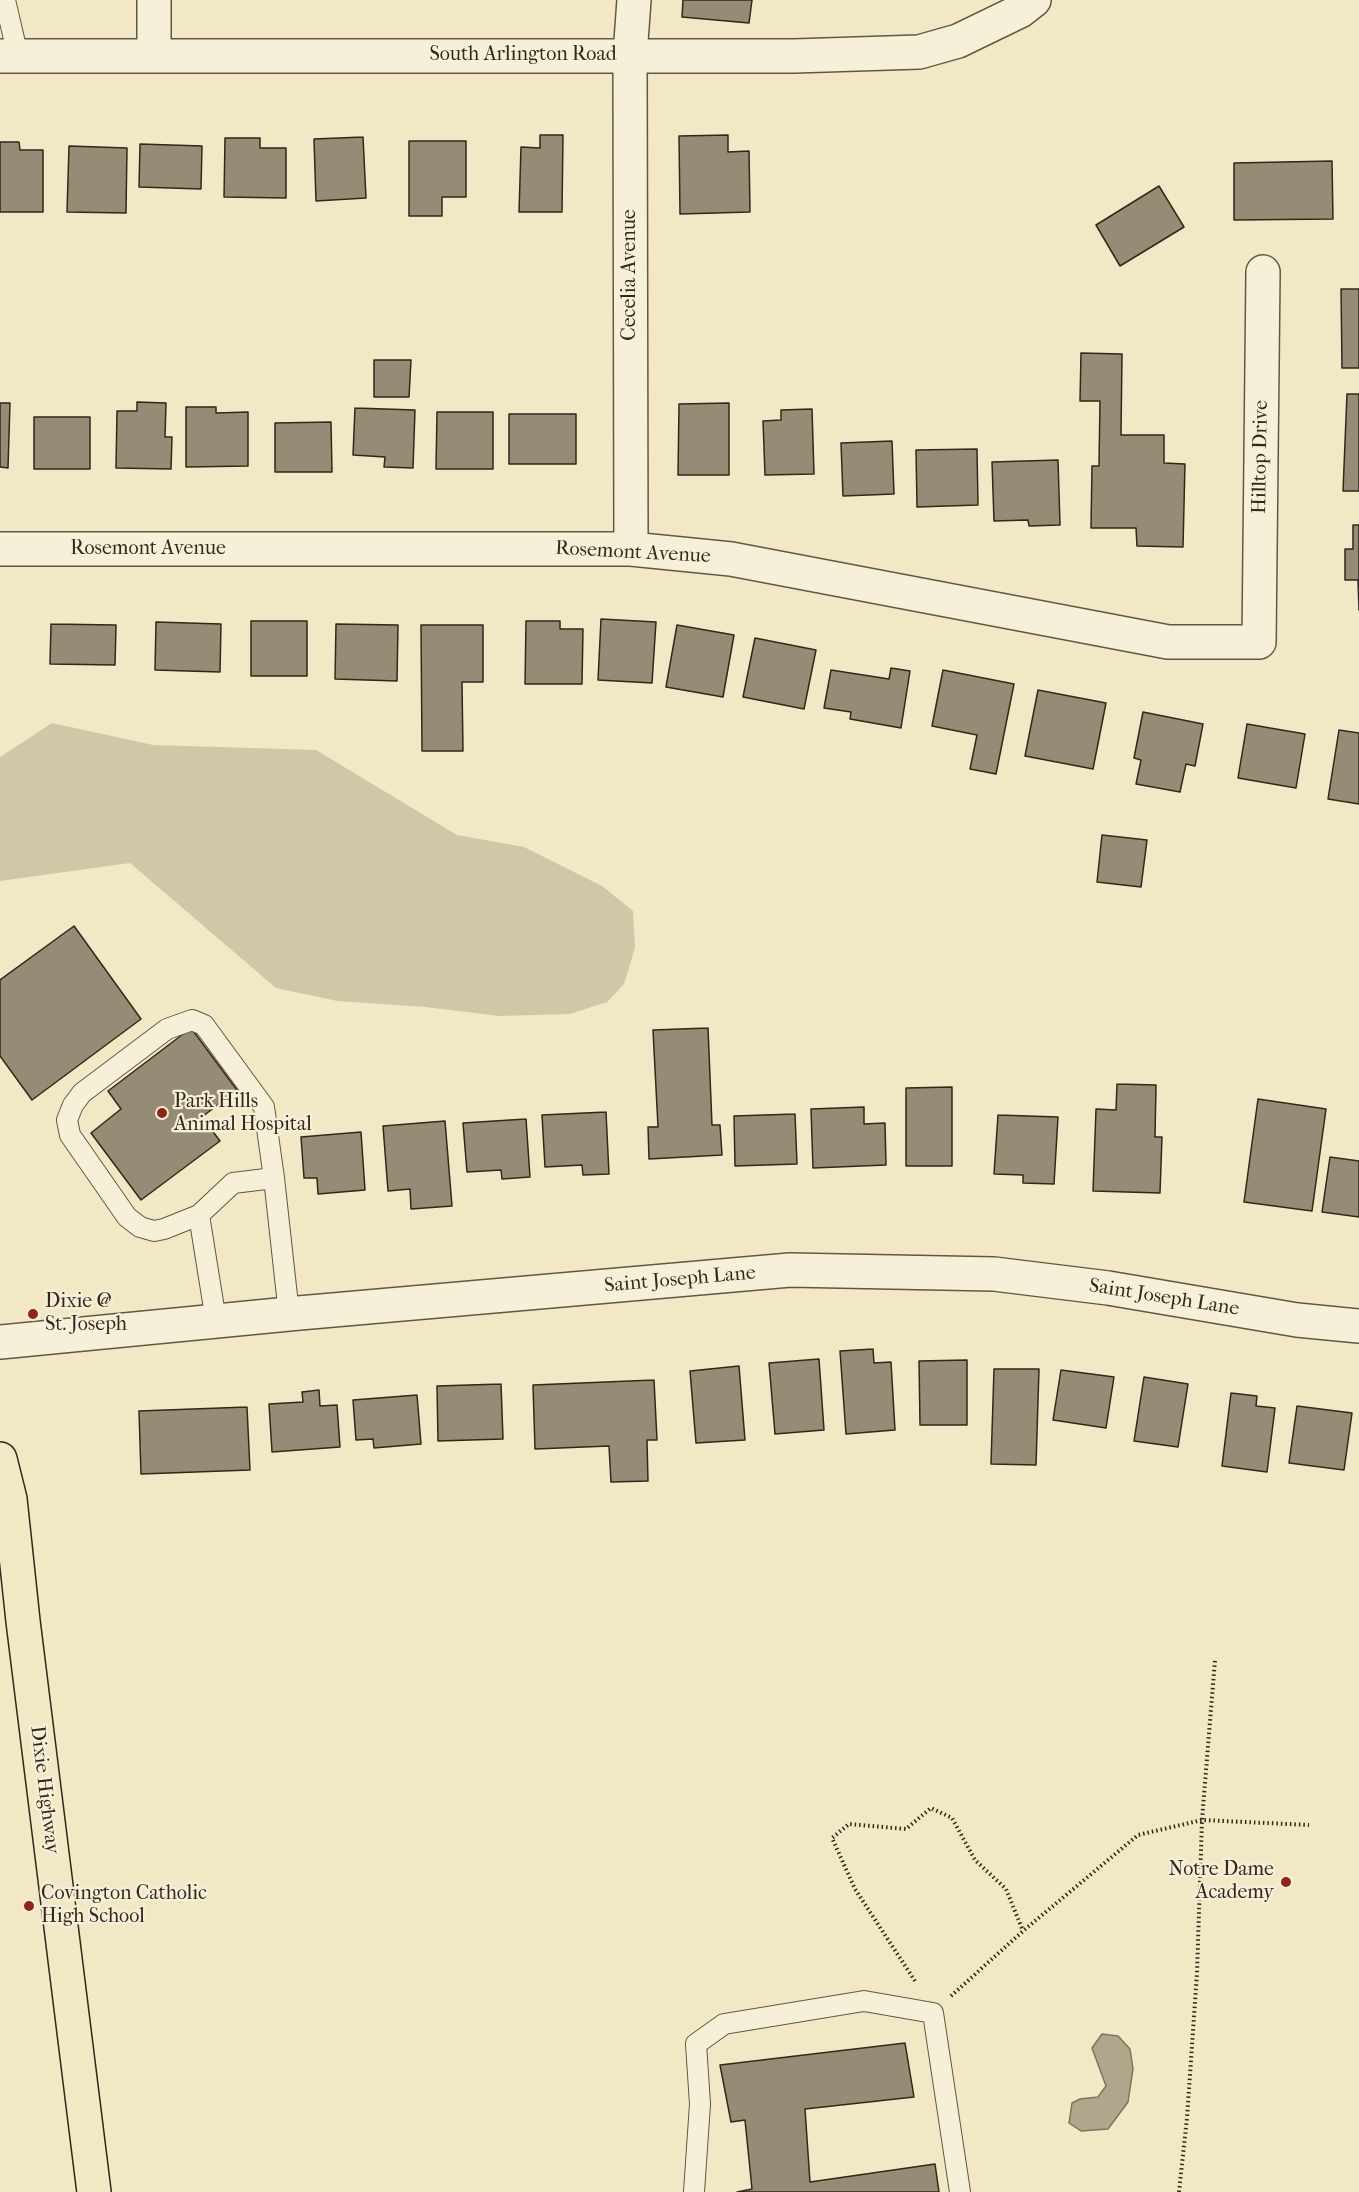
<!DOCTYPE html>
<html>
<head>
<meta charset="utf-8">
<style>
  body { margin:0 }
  canvas { display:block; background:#f2e8c5 }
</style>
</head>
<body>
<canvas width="1359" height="2192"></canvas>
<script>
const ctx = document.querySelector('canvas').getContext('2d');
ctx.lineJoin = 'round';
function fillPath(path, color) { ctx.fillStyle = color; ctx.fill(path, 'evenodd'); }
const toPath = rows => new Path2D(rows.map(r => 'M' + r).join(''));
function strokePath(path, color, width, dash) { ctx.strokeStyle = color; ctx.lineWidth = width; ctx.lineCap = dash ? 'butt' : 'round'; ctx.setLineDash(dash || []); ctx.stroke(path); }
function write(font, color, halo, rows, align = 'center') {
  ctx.font = font + ' "IM FELL French Canon",serif'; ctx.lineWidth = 4.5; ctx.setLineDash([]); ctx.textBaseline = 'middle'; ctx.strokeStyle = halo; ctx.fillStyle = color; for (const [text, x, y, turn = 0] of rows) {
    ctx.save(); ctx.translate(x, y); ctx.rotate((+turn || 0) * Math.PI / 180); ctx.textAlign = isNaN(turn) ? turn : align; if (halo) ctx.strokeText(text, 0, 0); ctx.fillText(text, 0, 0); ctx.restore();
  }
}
fillPath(toPath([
  [52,723,153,745,316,750,457,835,524,847,602,886,633,911,635,948,624,984,607,1002,570,1014,500,1016,425,1007,337,1001,276,988,130,863,0,881,0,757]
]), '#d1c7a8');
const water = toPath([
  [1102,2034,1118,2036,1130,2049,1133,2069,1128,2102,1108,2129,1081,2131,1069,2123,1072,2103,1080,2099,1098,2097,1106,2086,1092,2048,1102,2034]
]);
fillPath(water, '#b1a68c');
strokePath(water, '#7e735f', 1.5);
const building = toPath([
  [683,0,752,0,749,23,682,17,683,0],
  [540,135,563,135,562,212,519,212,521,147,540,148,540,135],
  [728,135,728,152,749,151,750,212,680,214,679,136,728,135],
  [363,137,366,198,316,201,314,139,363,137],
  [225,138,260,138,260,148,286,148,286,198,224,197,225,138],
  [409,141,466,141,466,197,442,197,442,216,409,216,409,141],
  [0,142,19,142,20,150,43,150,43,212,0,212,0,142],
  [140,144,202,146,201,189,139,187,140,144],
  [69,146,127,148,126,213,67,212,69,146],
  [1332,161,1333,219,1234,220,1234,163,1332,161],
  [1159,186,1184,227,1120,266,1096,225,1159,186],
  [1341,289,1359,289,1359,368,1342,368,1341,289],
  [1081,353,1122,354,1121,435,1164,435,1164,463,1185,464,1183,547,1137,546,1136,528,1091,528,1092,466,1099,466,1100,401,1080,401,1081,353],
  [374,360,411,360,409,397,374,397,374,360],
  [1347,394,1359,394,1359,491,1343,491,1347,394],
  [137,402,166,403,165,437,172,437,171,469,116,468,117,411,137,411,137,402],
  [0,403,10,403,8,468,0,467,0,403],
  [729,403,729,475,678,475,679,404,729,403],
  [186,407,216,407,216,413,248,412,248,466,186,467,186,407],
  [355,408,415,410,413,468,384,467,385,457,353,455,355,408],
  [812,409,814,474,765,475,763,421,781,420,781,410,812,409],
  [437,412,493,412,493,469,436,469,437,412],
  [509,414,576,414,576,464,509,464,509,414],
  [34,417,90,417,90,469,34,469,34,417],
  [331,422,332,472,275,472,275,423,331,422],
  [892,441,894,494,843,496,841,443,892,441],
  [977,449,978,505,917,507,916,450,977,449],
  [1058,460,1060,525,1029,526,1028,520,994,521,992,462,1058,460],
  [1353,525,1359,525,1359,610,1358,580,1345,580,1345,549,1353,549,1353,525],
  [601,619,656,622,652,683,598,680,601,619],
  [251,621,307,621,307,676,251,676,251,621],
  [526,621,560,621,560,629,583,629,582,684,525,684,526,621],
  [156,622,221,624,220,672,155,670,156,622],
  [51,624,116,625,115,665,50,664,51,624],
  [336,624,398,625,397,681,335,679,336,624],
  [421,625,483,625,483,682,462,682,463,751,422,751,421,625],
  [677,625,734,635,723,697,666,687,677,625],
  [755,638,816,650,804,709,743,697,755,638],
  [891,668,910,671,901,728,850,719,851,712,824,708,831,670,889,679,891,668],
  [943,670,1014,684,996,774,970,769,977,735,932,726,943,670],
  [1038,690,1106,703,1093,769,1025,756,1038,690],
  [1143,712,1203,724,1195,766,1186,764,1180,792,1136,784,1141,760,1134,758,1143,712],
  [1247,724,1305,734,1296,788,1238,778,1247,724],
  [1339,730,1359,733,1359,804,1328,799,1339,730],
  [1102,835,1147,840,1141,887,1097,882,1102,835],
  [74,926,141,1019,32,1100,0,1056,0,980,74,926],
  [191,1028,237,1090,202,1117,220,1141,141,1200,91,1133,121,1109,108,1091,191,1028],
  [708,1028,712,1125,720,1125,722,1155,649,1159,648,1127,658,1127,653,1030,708,1028],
  [1117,1084,1156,1085,1155,1137,1162,1137,1160,1193,1093,1191,1096,1109,1116,1110,1117,1084],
  [952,1087,952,1166,906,1166,906,1088,952,1087],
  [1258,1099,1326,1109,1312,1211,1244,1202,1258,1099],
  [864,1107,864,1124,885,1123,886,1165,813,1168,811,1109,864,1107],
  [606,1112,609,1174,583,1175,582,1165,545,1167,542,1115,606,1112],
  [795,1114,797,1164,735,1166,734,1116,795,1114],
  [998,1115,1058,1117,1054,1184,1023,1183,1023,1175,994,1174,998,1115],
  [526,1119,530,1177,502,1179,501,1170,467,1172,463,1123,526,1119],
  [445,1121,452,1206,411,1209,410,1189,388,1191,383,1126,445,1121],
  [361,1132,365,1190,318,1194,317,1178,304,1178,301,1137,361,1132],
  [1330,1157,1359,1161,1359,1217,1322,1212,1330,1157],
  [873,1349,874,1363,891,1362,895,1430,846,1434,840,1351,873,1349],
  [819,1359,824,1430,775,1434,769,1363,819,1359],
  [967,1360,967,1425,920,1425,919,1361,967,1360],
  [739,1366,745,1440,696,1443,690,1371,739,1366],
  [994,1369,1039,1369,1036,1465,991,1464,994,1369],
  [1061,1370,1114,1377,1106,1428,1053,1420,1061,1370],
  [1144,1377,1188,1384,1178,1447,1134,1441,1144,1377],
  [654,1380,657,1440,647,1440,648,1481,611,1482,609,1446,535,1449,533,1385,654,1380],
  [501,1384,503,1439,438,1441,437,1386,501,1384],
  [319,1390,320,1406,337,1405,340,1447,272,1452,269,1404,303,1402,302,1392,319,1390],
  [1231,1393,1257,1396,1256,1406,1275,1408,1267,1472,1222,1466,1231,1393],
  [417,1395,421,1444,374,1448,373,1439,356,1440,353,1400,417,1395],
  [1297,1406,1352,1413,1344,1470,1289,1463,1297,1406],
  [247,1407,250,1470,141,1474,139,1411,247,1407],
  [905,2043,914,2097,805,2109,810,2182,935,2164,939,2192,737,2192,752,2189,745,2120,731,2122,720,2065,905,2043]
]);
fillPath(building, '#968b74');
strokePath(building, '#32271c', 1.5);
const service = toPath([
  [5,0,18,56],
  [199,1215,233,1183,274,1178,289,1314],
  [216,1321,199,1215,164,1229,154,1231,140,1227,127,1217,70,1135,67,1120,73,1105,82,1093,167,1029,192,1020,204,1025,264,1107,274,1178],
  [694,2192,700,2104,696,2044,724,2024,864,2001,933,2013,960,2192]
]);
const minor = toPath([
  [154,0,154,55],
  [0,56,794,56,919,52,958,41,1020,11,1034,0],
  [0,549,631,549,731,559,1168,642,1259,642,1263,272],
  [631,549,630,55,634,0],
  [0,1342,299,1313,790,1270,994,1274,1108,1288,1297,1320,1359,1326]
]);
const primary = toPath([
  [0,1459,10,1499,23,1621,94,2192]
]);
strokePath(service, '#625746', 22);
strokePath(minor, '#625746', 36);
strokePath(primary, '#32271c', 36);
strokePath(toPath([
  [915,1981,855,1889,832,1838,849,1824,906,1829,931,1808,952,1818,975,1860,1006,1889,1023,1931],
  [951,1996,1023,1931,1138,1835,1202,1820,1309,1825],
  [1179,2192,1187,2118,1197,1973,1202,1820,1215,1660]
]), '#32271c', 4, [1.5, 3]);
strokePath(service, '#f7f0d9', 20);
strokePath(minor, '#f7f0d9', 33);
strokePath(primary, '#f2e8c5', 33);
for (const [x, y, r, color] of [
  [162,1113,6,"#8f2418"],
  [33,1314,6,"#8f2418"],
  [1286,1882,6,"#8f2418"],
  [29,1906,6,"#8f2418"]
]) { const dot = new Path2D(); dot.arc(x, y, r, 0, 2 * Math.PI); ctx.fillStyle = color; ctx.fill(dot); strokePath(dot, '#f7f0d9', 2); }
write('20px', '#32271c', '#f7f0d9', [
  ["South Arlington Road",523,55],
  ["Cecelia Avenue",630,275,-90],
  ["Hilltop Drive",1261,457,-89],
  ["Rosemont Avenue",148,549],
  ["Rosemont Avenue",633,553,3],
  ["Saint Joseph Lane",680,1280,-5],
  ["Saint Joseph Lane",1164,1298,9],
  ["Dixie Highway",44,1790,83]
]);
write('20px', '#32271c', '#f7f0d9', [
  ["Park Hills",174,1102],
  ["Animal Hospital",174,1125],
  ["Dixie @",45,1302],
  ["St. Joseph",45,1325],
  ["Notre Dame",1274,1870,"right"],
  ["Academy",1274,1893,"right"],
  ["Covington Catholic",41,1894],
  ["High School",41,1917]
], 'left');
</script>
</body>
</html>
